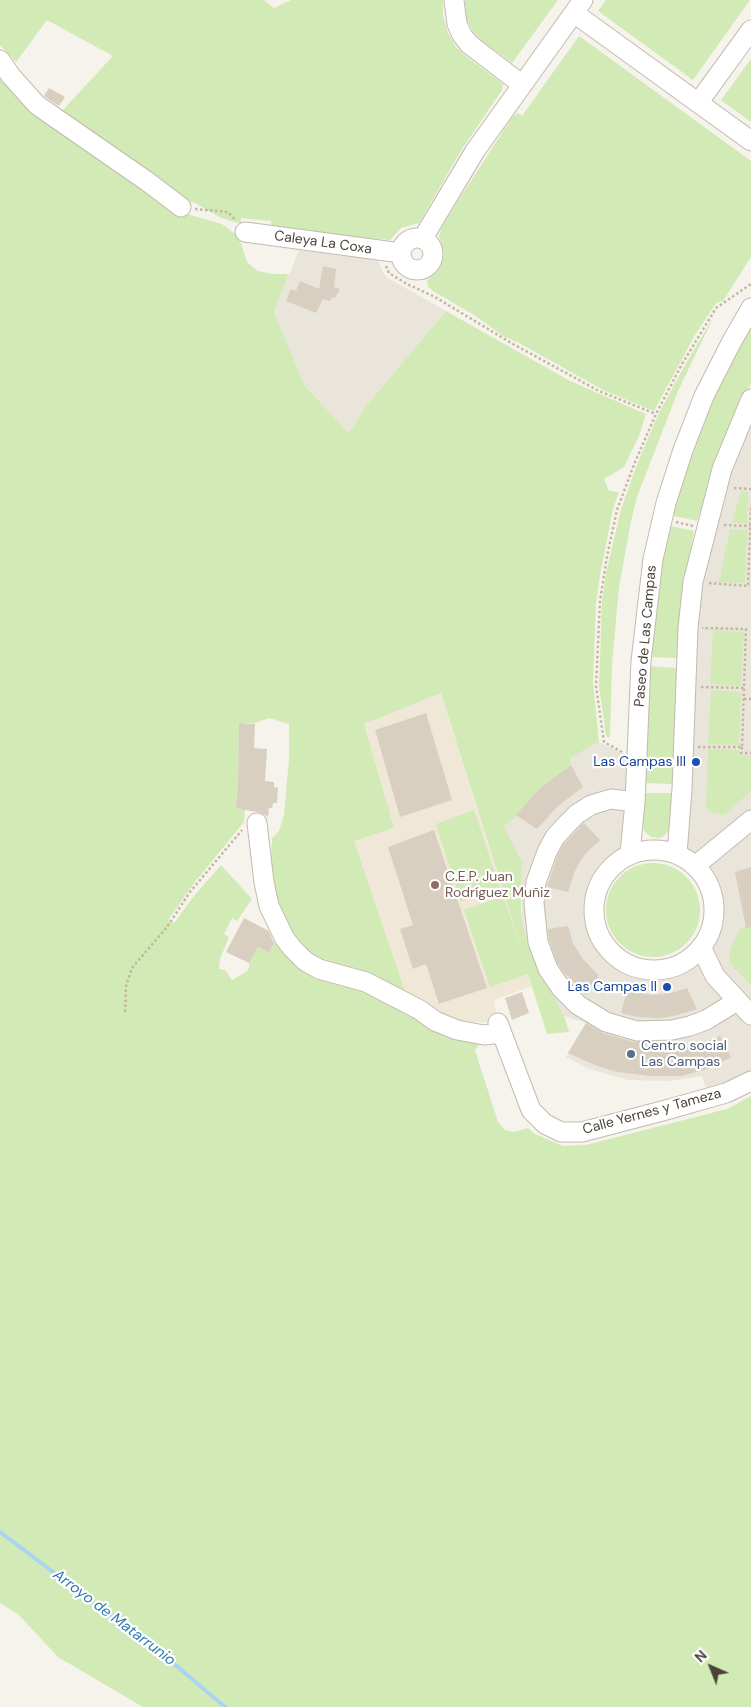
<!DOCTYPE html>
<html>
<head>
<meta charset="utf-8">
<style>
  body { margin:0 }
  #map { position:relative; width:751px; height:1707px; overflow:hidden; background:#f6f3ec; font-family:"DM Sans",sans-serif }
  canvas { display:block }
  .north { position:absolute; left:686px; top:1642px; width:50px; height:50px; -webkit-text-stroke:4px #fff; paint-order:stroke; rotate:316deg; font-size:14px; font-weight:700; line-height:20px; text-align:center; color:#4b4439 }
  .north::after { content:''; display:block; margin:auto; width:18px; height:22px; background:#4b4439; clip-path:polygon(50% 0,100% 100%,50% 72%,0 100%) }
</style>
</head>
<body>
<div id="map">
<canvas width="751" height="1707"></canvas>
<div class="north">N</div>
</div>
<script>
const ctx = document.querySelector('canvas').getContext('2d');
ctx.lineJoin = 'round';
function fillPath(path, color) { ctx.fillStyle = color; ctx.fill(path, 'evenodd'); }
const toPath = rows => new Path2D(rows.map(r => 'M' + r).join(''));
function strokePath(path, color, width, dash) { ctx.strokeStyle = color; ctx.lineWidth = width; ctx.lineCap = dash ? 'butt' : 'round'; ctx.setLineDash(dash || []); ctx.stroke(path); }
function write(font, color, halo, rows, align = 'center') {
  ctx.font = font + ' "DM Sans",sans-serif'; ctx.lineWidth = 4.5; ctx.setLineDash([]); ctx.textBaseline = 'middle'; ctx.strokeStyle = halo; ctx.fillStyle = color; for (const [text, x, y, turn = 0] of rows) {
    ctx.save(); ctx.translate(x, y); ctx.rotate((+turn || 0) * Math.PI / 180); ctx.textAlign = isNaN(turn) ? turn : align; if (halo) ctx.strokeText(text, 0, 0); ctx.fillText(text, 0, 0); ctx.restore();
  }
}
fillPath(toPath([
  [299,250,378,260,383,273,388,278,446,311,366,406,349,433,305,386,274,312],
  [751,408,751,1080,709,1098,702,1076,670,1081,628,1080,589,1069,566,1057,586,1023,564,1016,549,991,533,956,522,922,522,862,504,826,514,819,540,788,571,765,570,758,599,742,634,759,628,850,610,864,599,877,590,902,594,929,604,948,614,958,632,969,653,972,670,970,688,962,706,944,715,925,718,909,714,889,704,871,693,860,680,851,703,539]
]), '#eae5da');
fillPath(toPath([
  [441,693,488,845,514,924,532,986,494,1000,498,1023,458,1021,436,1014,432,1005,407,997,354,841,394,828,364,724]
]), '#efe8d6');
fillPath(toPath([
  [0,0,264,0,274,8,291,0,443,0,443,16,448,33,456,47,467,57,503,84,502,90,462,149,419,223,401,228,390,240,272,230,271,221,241,218,241,224,221,218,195,203,170,193,61,112,113,56,47,20,16,62,0,45],
  [465,0,558,0,512,63,482,41,474,33,467,21,465,11],
  [606,0,750,0,693,80,598,11],
  [579,36,751,161,751,257,723,301,716,303,695,335,654,411,605,391,519,343,503,336,474,315,433,291,428,286,427,280,437,272,441,266,443,258,444,252,439,236,441,229,456,204,513,116,518,113,522,116],
  [751,59,751,122,721,100],
  [0,74,30,111,111,160,161,201,180,212,222,224,239,237,247,262,258,271,273,274,289,274,274,312,305,386,349,433,366,406,446,311,570,381,646,414,639,436,624,467,604,479,609,491,619,492,613,509,600,575,596,604,593,682,599,742,570,758,571,765,540,788,514,819,504,826,522,862,521,908,522,922,527,938,541,973,564,1016,569,1032,547,1034,528,974,490,987,464,910,503,896,523,954,441,693,364,724,394,828,354,841,407,997,371,977,322,964,310,958,299,947,292,937,275,902,270,879,272,838,279,831,284,815,289,759,289,724,269,718,255,723,239,723,238,780,236,807,245,809,244,822,195,882,168,920,174,923,194,896,221,865,252,899,237,921,232,918,224,934,229,937,220,959,219,969,225,970,232,980,246,972,249,968,249,963,258,947,269,953,278,936,301,966,318,975,370,989,404,1007,423,1023,449,1036,475,1039,480,1044,475,1050,498,1122,505,1130,514,1132,528,1128,535,1134,563,1146,586,1145,727,1109,751,1096,751,1707,143,1707,58,1657,18,1614,0,1603],
  [714,316,678,391,637,497,631,521,619,587,612,665,610,735,609,738,606,736,599,686,602,602,606,573,621,509,638,462,658,415,685,365],
  [751,321,751,383,721,452,697,521,669,515,712,396],
  [741,491,748,492,747,523,732,523],
  [666,525,694,531,682,599,677,658,648,657],
  [730,529,747,530,745,583,719,582],
  [713,630,744,632,741,686,710,684],
  [647,666,677,668,672,784,643,783],
  [711,690,741,692,739,745,708,744],
  [708,749,739,750,739,755,751,756,751,791,727,813,723,815,710,812,706,806],
  [643,793,672,793,670,828,664,836,659,838,651,837,644,831,642,821],
  [474,810,500,888,461,902,436,824],
  '606 910a47 47 0 1 1 94 0a47 47 0 1 1-94 0Z',
  [751,925,751,985,730,963,729,958,731,948,739,930,746,926]
]), '#d2eab5');
strokePath(toPath([
  [0,1532,166,1657,225,1707]
]), '#a9d4f2', 4);
fillPath(toPath([
  [49,88,65,97,59,106,44,96],
  [323,266,336,269,334,287,340,289,335,298,332,297,330,301,323,299,316,313,286,301,291,289,296,291,300,281,319,289],
  [426,713,452,800,400,817,375,730],
  [239,723,255,724,254,748,267,749,265,781,274,782,274,787,278,788,277,803,273,803,272,808,269,808,268,817,261,813,236,808,238,780],
  [571,765,583,787,558,806,537,829,516,815,540,788],
  [584,823,600,840,586,853,579,863,574,873,568,892,547,887,557,857,563,845],
  [434,830,487,988,439,1004,426,964,413,969,400,929,413,925,388,847],
  [751,867,751,927,746,928,735,872],
  [244,918,269,931,274,943,269,953,258,947,249,963,226,952],
  [568,926,573,943,582,958,599,976,586,995,563,971,557,962,549,939,548,929],
  [687,988,697,1009,674,1016,659,1018,637,1017,621,1013,627,991,653,995,671,993],
  [522,992,529,1013,512,1020,505,998],
  [586,1023,603,1033,634,1042,648,1042,648,1051,674,1050,705,1042,720,1036,731,1057,711,1068,682,1076,650,1076,617,1072,597,1066,568,1053]
]), '#d8cfc1');
const minor = toPath([
  [454,0,457,24,462,35,469,44,521,84],
  [574,13,751,141],
  [0,60,11,76,37,105,148,182,181,207],
  [698,103,751,30],
  [245,232,401,253],
  '401 254a16 16 0 1 1 32 0a16 16 0 1 1-32 0Z',
  [423,238,475,151,583,0],
  [635,802,611,799,591,805,577,814,566,825,555,837,547,852,536,882,534,903,538,942,548,969,561,988,578,1005,606,1022,637,1031,672,1030,690,1026,706,1020,737,1001],
  [257,823,264,882,269,906,285,939,293,949,305,961,319,969,366,982,420,1010,435,1021,457,1030,484,1035,502,1033],
  '594 910a60 60 0 1 1 120 0a60 60 0 1 1-120 0Z',
  [630,854,635,802,641,661,653,559,666,503,683,450,704,396,732,341,751,308],
  [677,854,682,789,688,628,693,582,722,469,751,399],
  [695,866,751,820],
  [701,947,715,976,751,1015],
  [498,1023,531,1110,545,1124,561,1132,582,1132,666,1110,726,1093,751,1081]
]);
strokePath(minor, '#c2bbae', 21);
strokePath(toPath([
  [195,209,228,212,235,220],
  [386,266,389,273,407,284,435,297,513,344,599,391,656,414],
  [734,488,751,489],
  [676,522,693,526],
  [724,525,750,526],
  [709,583,748,586,751,505],
  [701,687,744,688],
  [744,699,751,699],
  [698,747,742,747,746,629,702,628],
  [742,747,741,753,751,753],
  [622,752,604,742,596,686,600,601,607,556,617,510,635,462,656,414,682,364,716,308,751,284],
  [125,1012,126,986,132,968,167,927,190,892,242,830]
]), '#c4b79f', 2.5, [2.5, 2.5]);
strokePath(minor, '#fff', 19);
for (const [x, y, r, color] of [
  [696,762,5,"#1a4fb4"],
  [435,885,5,"#8d6e63"],
  [667,987,5,"#1a4fb4"],
  [631,1054,5,"#5c6f8a"]
]) { const dot = new Path2D(); dot.arc(x, y, r, 0, 2 * Math.PI); ctx.fillStyle = color; ctx.fill(dot); strokePath(dot, '#fff', 2); }
write('14px', '#4b4439', '#fff', [
  ["Caleya La Coxa",323,243,8],
  ["Paseo de Las Campas",646,636,-85],
  ["Calle Yernes y Tameza",652,1112,-15]
]);
write('14px', '#164399', '#fff', [
  ["Las Campas III",686,762],
  ["Las Campas II",657,987]
], 'right');
write('14px', '#785e54', '#fff', [
  ["C.E.P. Juan",445,877],
  ["Rodríguez Muñiz",445,893]
], 'left');
write('14px', '#4e5e75', '#fff', [
  ["Centro social",641,1046],
  ["Las Campas",641,1062]
], 'left');
write('italic 15px', '#2e7ab2', '#fff', [
  ["Arroyo de Matarrunio",114,1618,37]
]);
</script>
</body>
</html>
